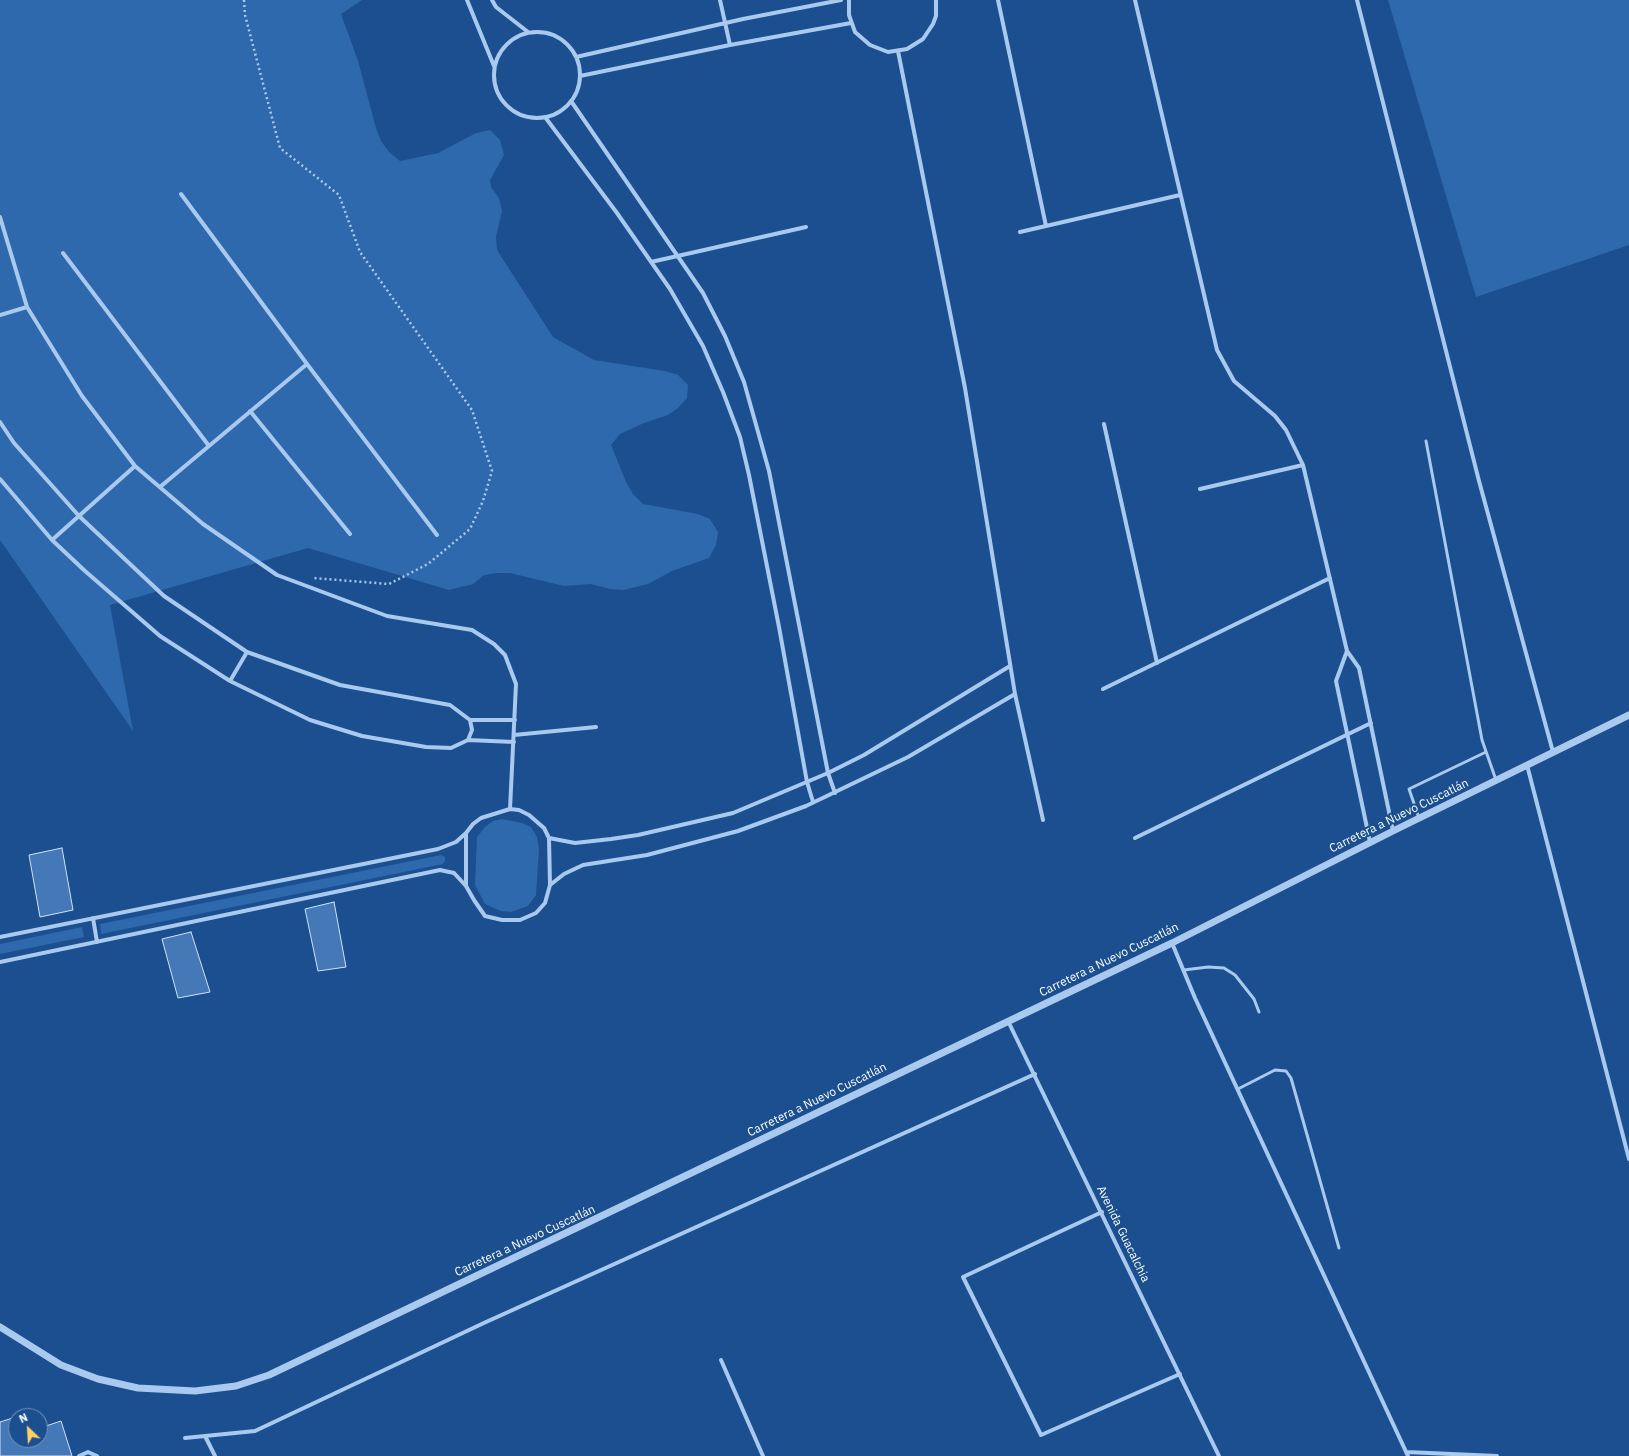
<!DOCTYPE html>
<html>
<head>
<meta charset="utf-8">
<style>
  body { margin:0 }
  #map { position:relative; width:1629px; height:1456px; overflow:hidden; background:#1b4f8f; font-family:"IBM Plex Sans",sans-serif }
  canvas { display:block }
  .north { position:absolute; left:8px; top:1408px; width:40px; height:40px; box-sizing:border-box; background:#1b4f8f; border:1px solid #7695bc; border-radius:50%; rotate:335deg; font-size:11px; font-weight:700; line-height:16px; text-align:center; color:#fff }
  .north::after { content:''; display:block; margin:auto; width:14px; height:18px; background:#ffd166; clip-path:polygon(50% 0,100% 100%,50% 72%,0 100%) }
</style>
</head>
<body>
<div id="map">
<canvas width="1629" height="1456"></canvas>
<div class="north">N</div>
</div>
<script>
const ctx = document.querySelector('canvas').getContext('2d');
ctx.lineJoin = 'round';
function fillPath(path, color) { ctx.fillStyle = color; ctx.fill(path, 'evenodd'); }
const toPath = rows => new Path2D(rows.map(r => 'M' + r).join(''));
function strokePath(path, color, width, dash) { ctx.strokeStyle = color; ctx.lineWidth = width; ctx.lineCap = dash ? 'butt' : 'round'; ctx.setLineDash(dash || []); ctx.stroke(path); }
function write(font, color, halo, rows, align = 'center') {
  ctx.font = font + ' "IBM Plex Sans",sans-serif'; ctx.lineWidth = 4; ctx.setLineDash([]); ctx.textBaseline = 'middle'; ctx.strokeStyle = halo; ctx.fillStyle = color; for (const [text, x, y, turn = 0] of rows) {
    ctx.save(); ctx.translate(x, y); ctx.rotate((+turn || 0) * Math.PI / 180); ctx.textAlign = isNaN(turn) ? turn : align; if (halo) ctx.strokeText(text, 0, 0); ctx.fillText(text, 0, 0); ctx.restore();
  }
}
fillPath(toPath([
  [0,0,362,0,341,14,358,61,376,128,381,141,389,152,400,161,438,153,476,133,490,130,500,140,504,155,490,180,491,187,499,198,502,211,496,237,497,250,553,337,594,360,665,371,678,375,688,385,687,398,678,408,668,415,644,423,620,434,611,445,626,482,633,494,643,504,698,514,710,519,718,532,716,545,709,558,672,571,648,584,623,590,610,589,591,584,564,586,510,573,497,573,484,575,473,584,449,590,308,548,110,605,133,731,0,540],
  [1388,0,1629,0,1629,245,1476,297],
  [502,819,522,823,531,827,537,837,539,849,536,895,528,906,511,912,501,911,485,904,475,885,477,837,485,827,493,821],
  [441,855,445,857,445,861,443,864,101,934,100,924],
  [82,927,84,937,0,954,0,944]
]), '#2e69ad');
const building = toPath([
  [62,848,73,910,40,917,29,855,62,848],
  [334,902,346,967,318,971,305,909,334,902],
  [191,932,210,992,178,998,162,939,191,932],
  [16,1417,16,1440,40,1440,40,1428,61,1421,72,1456,0,1456,0,1422,16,1417]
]);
fillPath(building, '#4478b7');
strokePath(building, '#cfe3fa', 1);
strokePath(toPath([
  [244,0,245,15,280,148,339,195,360,252,472,410,492,471,483,501,470,529,428,564,389,584,313,578]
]), '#a9c9ee', 2.5, [2, 3]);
strokePath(toPath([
  [1426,441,1482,740,1496,780],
  [1419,818,1409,789,1486,752],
  [1184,970,1208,967,1224,968,1235,975,1254,999,1259,1012],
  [1238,1089,1275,1070,1286,1071,1291,1078,1339,1248]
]), '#a9c9ee', 3);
strokePath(toPath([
  [467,0,494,66],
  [492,0,496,7,528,32],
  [720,0,730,45],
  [849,0,849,15,855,32,870,45,888,52,907,49,923,39,933,24,936,16,936,0],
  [998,0,1046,226],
  [1135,0,1217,350,1234,381,1275,416,1286,430,1303,465,1347,651,1359,668,1393,831],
  [1357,0,1479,481,1553,752],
  '494 75a43 43 0 1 1 86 0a43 43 0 1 1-86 0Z',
  [898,51,965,388,1015,694,1043,820],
  [576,57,743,19,841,0],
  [580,76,730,45,851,23],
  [571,101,703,293,725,336,744,382,769,471,828,773,835,793],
  [545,117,617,213,670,289,703,346,723,392,740,437,749,475,779,627,807,782,813,802],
  [0,217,27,307,82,396,135,466,203,524,277,575,387,616,472,630,494,644,505,655,516,684,510,809],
  [1020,232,1180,195],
  [63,253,209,446],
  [651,262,806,227],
  [0,315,27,307],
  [307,364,437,535],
  [250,411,350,534],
  [0,422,14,443,79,516,164,596,247,652,340,685,450,705,470,720,472,730,468,740],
  [1104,424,1157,663],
  [0,479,52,540,85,571,160,636,230,681,310,720,362,736,426,747,451,748,468,740,514,742],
  [160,487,307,364,181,194],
  [1200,489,1303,465],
  [52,540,135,466],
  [1347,651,1336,681,1370,842],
  [230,681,247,652],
  [1103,689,1330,578],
  [470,720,515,720],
  [514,735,596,727],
  [1527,765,1629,1159],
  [510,809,519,810,529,815,544,828,549,838,550,885,545,903,536,913,520,920,502,920,485,916,474,900,466,886,466,833,473,824,481,818,510,809],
  [549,838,575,843,611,839,638,835,733,813,828,773,864,755,1010,666],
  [1135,838,1371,723],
  [550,885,564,874,583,865,647,855,738,831,806,806,908,757,1015,694],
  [93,918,97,942],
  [0,937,438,849,456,842,466,833],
  [1172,943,1195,998,1408,1456],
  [0,962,440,870,454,873,466,886],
  [1008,1021,1219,1456],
  [1102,1212,963,1277,1041,1435,1180,1374],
  [721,1360,763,1456],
  [205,1436,215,1456],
  [185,1438,255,1431,486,1322,1035,1074],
  [1406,1452,1497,1456],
  [79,1456,88,1452,97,1456]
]), '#a9c9ee', 4);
strokePath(toPath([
  [0,1327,61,1365,98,1379,138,1388,195,1391,236,1386,269,1375,1172,943,1393,831,1629,715]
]), '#a9c9ee', 7);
write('12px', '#fff', '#1b4f8f', [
  ["Carretera a Nuevo Cuscatlán",1399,816,-26],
  ["Carretera a Nuevo Cuscatlán",1109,960,-26],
  ["Carretera a Nuevo Cuscatlán",817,1100,-26],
  ["Avenida Guacalchia",1123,1234,64],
  ["Carretera a Nuevo Cuscatlán",525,1241,-25]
]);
</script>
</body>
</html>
